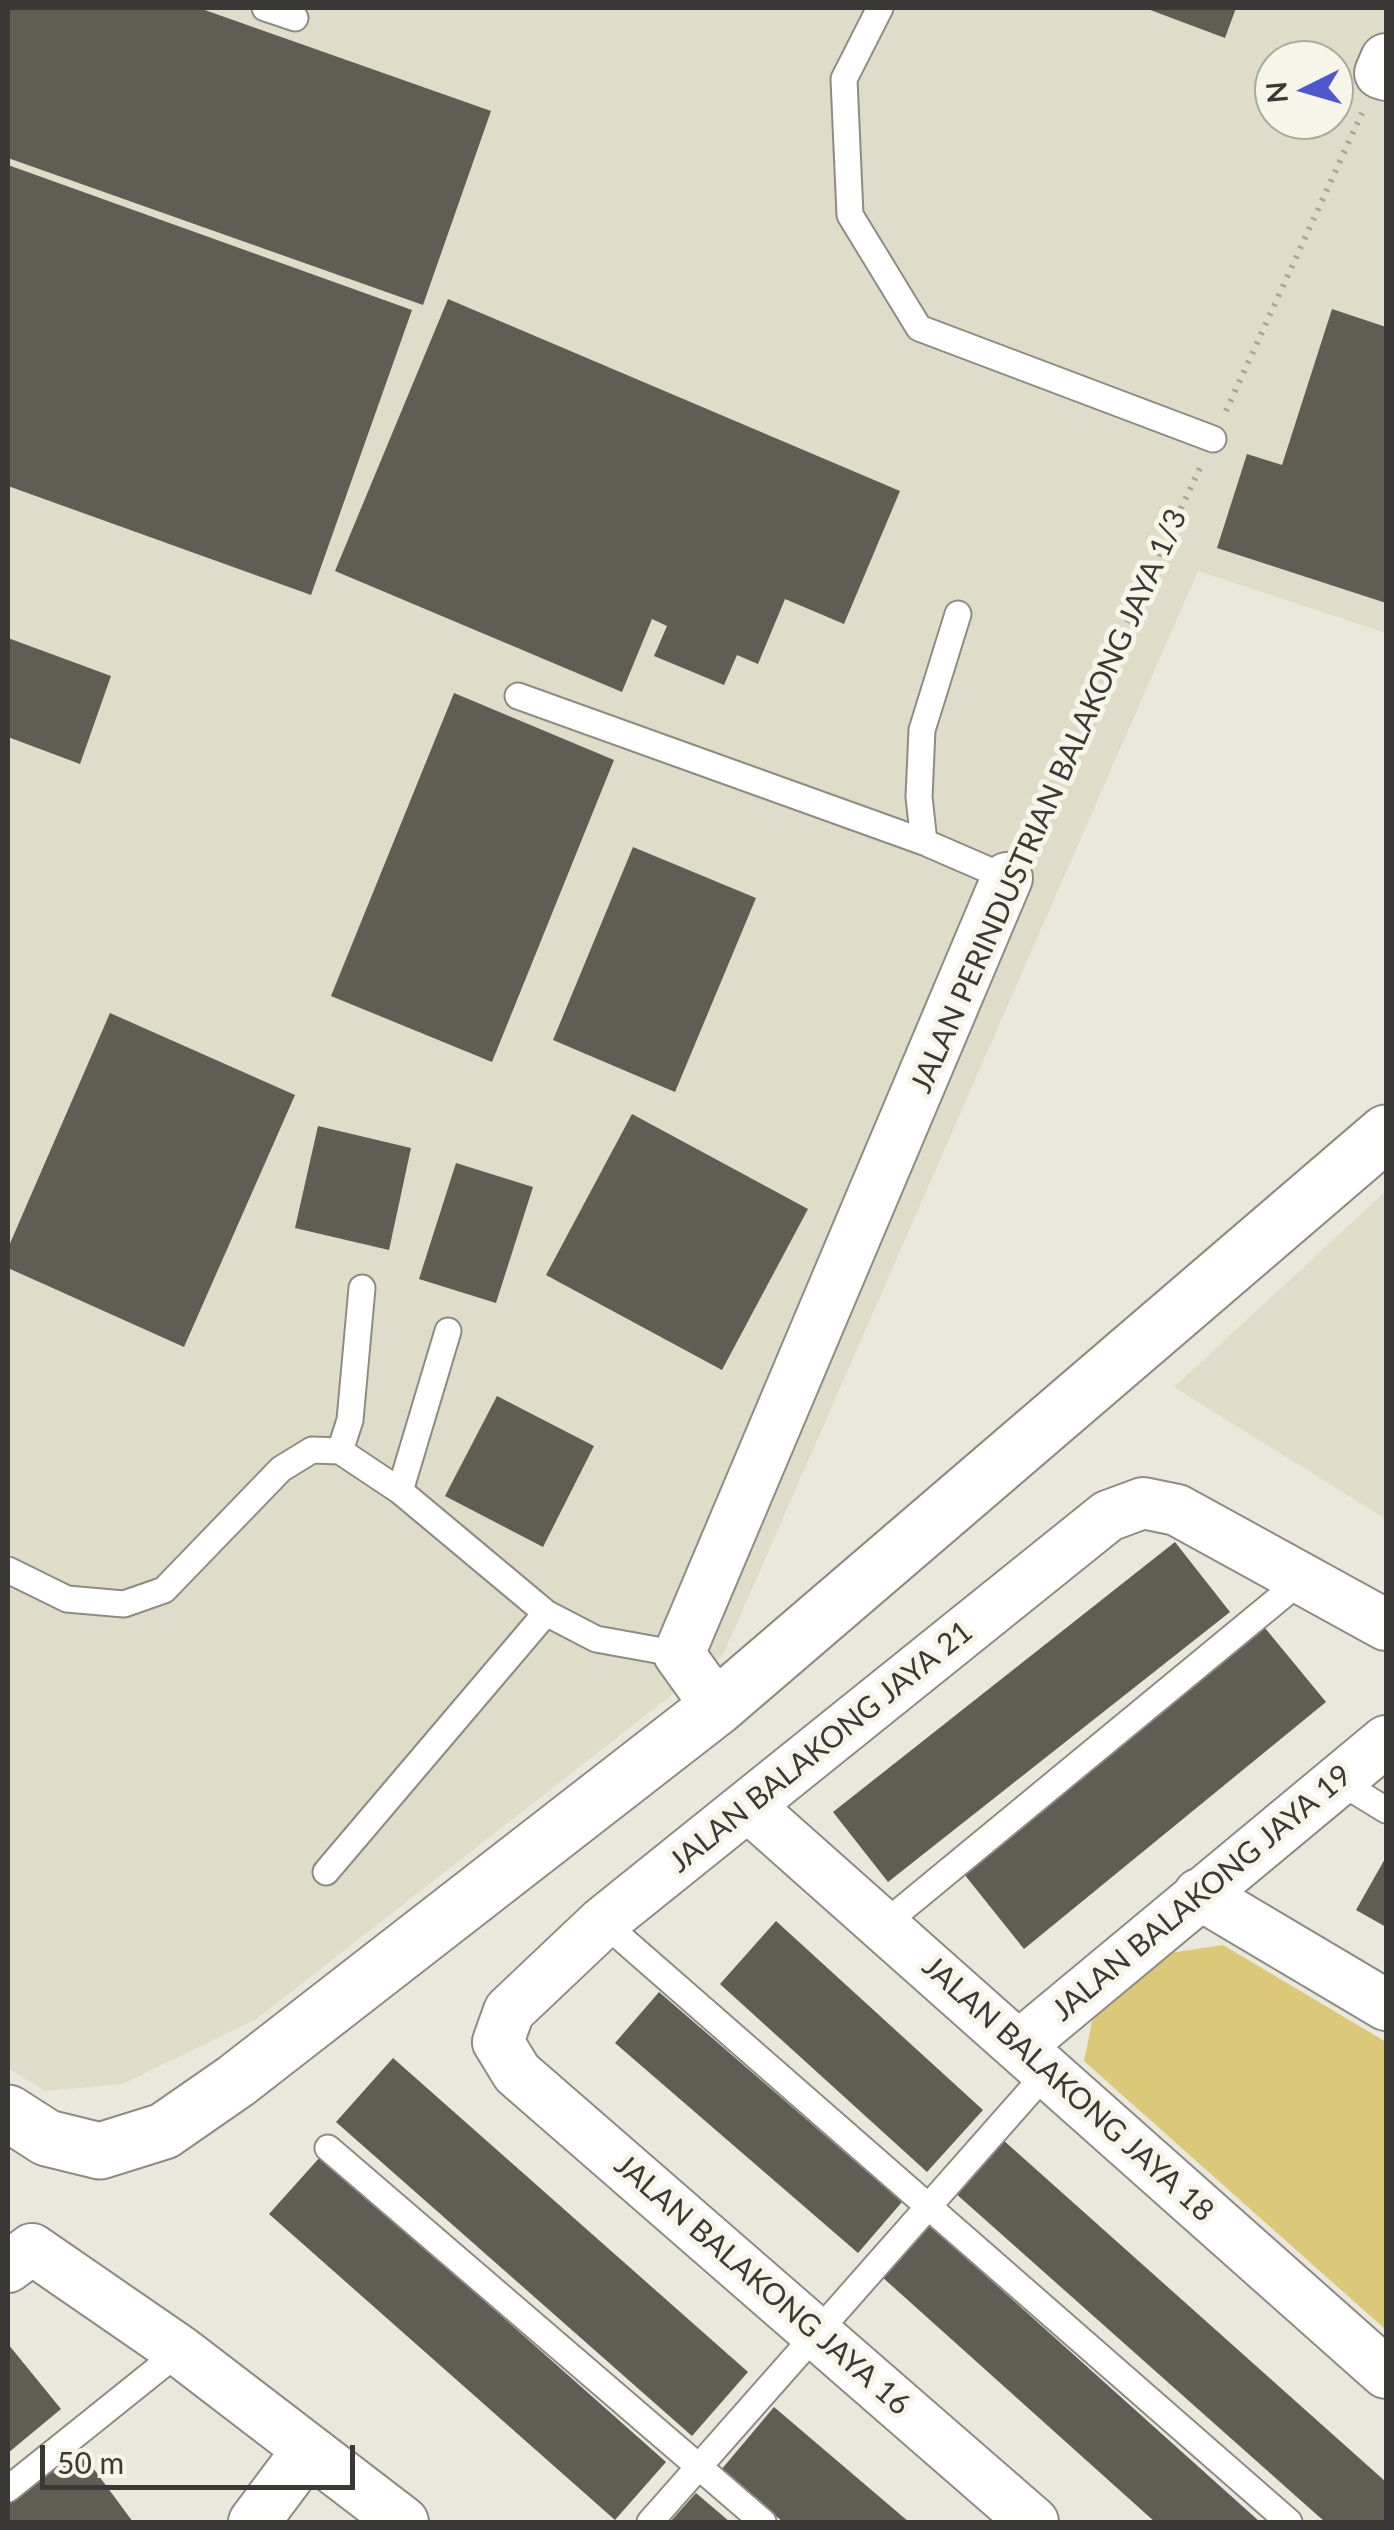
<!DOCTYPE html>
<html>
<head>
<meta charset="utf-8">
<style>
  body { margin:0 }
  #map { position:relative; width:1394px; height:2530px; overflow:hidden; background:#eae8dd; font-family:Lato,sans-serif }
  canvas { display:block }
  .frame { position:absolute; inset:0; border:10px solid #3a3935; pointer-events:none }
  .north { position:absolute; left:1254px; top:40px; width:100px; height:100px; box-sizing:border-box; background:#f7f5ea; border:2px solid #abaaa2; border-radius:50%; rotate:265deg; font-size:28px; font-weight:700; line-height:40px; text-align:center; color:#3a3935 }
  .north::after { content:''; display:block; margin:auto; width:35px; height:45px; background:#5057cd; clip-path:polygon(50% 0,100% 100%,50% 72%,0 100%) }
  .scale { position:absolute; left:40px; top:2445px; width:315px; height:45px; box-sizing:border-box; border:5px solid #3a3935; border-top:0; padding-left:12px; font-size:30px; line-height:35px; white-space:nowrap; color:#3a3935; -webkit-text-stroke:8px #f7f5ea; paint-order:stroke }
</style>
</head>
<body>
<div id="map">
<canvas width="1394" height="2530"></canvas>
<div class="frame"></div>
<div class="north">N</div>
<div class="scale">50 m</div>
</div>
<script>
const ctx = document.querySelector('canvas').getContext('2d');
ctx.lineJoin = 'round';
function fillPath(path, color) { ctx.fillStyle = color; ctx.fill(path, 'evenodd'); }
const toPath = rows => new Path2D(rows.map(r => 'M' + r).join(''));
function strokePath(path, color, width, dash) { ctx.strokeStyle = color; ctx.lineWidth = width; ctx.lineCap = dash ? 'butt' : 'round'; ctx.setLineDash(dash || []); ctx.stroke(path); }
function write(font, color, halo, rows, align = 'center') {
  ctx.font = font + ' Lato,sans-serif'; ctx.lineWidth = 10; ctx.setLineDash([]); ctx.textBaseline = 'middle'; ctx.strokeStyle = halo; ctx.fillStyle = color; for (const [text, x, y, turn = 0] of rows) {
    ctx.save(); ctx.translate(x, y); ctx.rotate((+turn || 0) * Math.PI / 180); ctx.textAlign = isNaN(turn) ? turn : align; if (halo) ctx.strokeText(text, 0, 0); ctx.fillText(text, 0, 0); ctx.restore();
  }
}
fillPath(toPath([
  [8,8,1386,8,1386,633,1198,571,723,1655,255,2020,122,2084,45,2091,8,2068],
  [1274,60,1334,60,1334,120,1274,120],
  [1386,1191,1386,1519,1174,1387]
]), '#e0dcca');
fillPath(toPath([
  [1223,1945,1386,2042,1386,2330,1084,2061,1094,2012,1164,1954]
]), '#dcc879');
fillPath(toPath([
  [8,8,199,8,491,111,423,305,8,158],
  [1145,8,1236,8,1225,38],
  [8,165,412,310,311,595,8,486],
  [448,299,900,491,844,624,785,599,758,664,737,655,724,685,654,656,667,626,652,619,622,692,335,571],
  [1332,309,1386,327,1386,603,1217,548,1247,454,1282,465],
  [8,638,111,676,80,764,8,737],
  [454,693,614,760,492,1062,331,996],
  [633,847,756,898,675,1092,553,1040],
  [110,1013,295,1095,184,1347,8,1268,8,1248],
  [632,1114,808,1209,722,1370,546,1275],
  [318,1126,411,1148,389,1250,295,1228],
  [456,1163,533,1187,496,1303,419,1279],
  [497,1396,594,1446,543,1547,445,1496],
  [1175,1542,1230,1612,888,1882,833,1812],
  [1265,1628,1326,1702,1024,1949,964,1874],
  [1386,1857,1386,1927,1356,1910],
  [776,1921,983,2110,927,2172,720,1984],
  [659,1992,902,2202,858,2253,615,2043],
  [393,2058,748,2372,692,2436,336,2122],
  [1002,2139,1386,2482,1386,2518,1383,2522,1325,2522,954,2192],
  [321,2156,666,2462,615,2520,269,2214],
  [927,2223,1260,2522,1155,2522,881,2276],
  [8,2344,61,2409,8,2453],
  [774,2407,909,2522,783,2522,721,2470],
  [79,2449,133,2522,8,2522,8,2503],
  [696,2493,730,2522,670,2522]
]), '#5f5d54');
const service = toPath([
  [265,8,295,18],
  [880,8,844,79,850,215,919,328,1213,439],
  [518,696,924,842,1007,878],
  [924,842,919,797,922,730,958,614],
  [340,1451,350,1420,362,1288],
  [400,1491,448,1331],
  [8,1570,67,1599,124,1604,164,1590,281,1469,312,1450,340,1451,400,1491,546,1613,596,1639,679,1654],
  [1337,1780,1386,1810],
  [326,1872,546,1613],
  [603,1922,1289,2522],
  [883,1925,1304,1578],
  [328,2148,763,2522],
  [8,2489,180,2351],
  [650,2522,1048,2071]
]);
const minor = toPath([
  [1386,59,1380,73,1386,75],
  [717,1707,679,1654,1007,878],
  [748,1806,1386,2373],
  [1199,1894,1386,2005],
  [1019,2046,1386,1741],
  [8,2267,32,2249,180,2351,403,2522],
  [254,2522,307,2451],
  [1033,2522,517,2073,498,2042,509,2011,603,1922,1108,1516,1143,1503,1177,1510,1386,1625]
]);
const tertiary = toPath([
  [8,2113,47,2138,100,2151,164,2131,236,2081,717,1707,1386,1133]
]);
strokePath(service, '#8e8c82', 29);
strokePath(minor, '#8e8c82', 54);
strokePath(tertiary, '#8e8c82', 59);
strokePath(toPath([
  [1226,411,1362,113],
  [1024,841,1200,468]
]), '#a6a49c', 6, [2.5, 8]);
strokePath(service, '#fff', 25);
strokePath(minor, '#fff', 50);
strokePath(tertiary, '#fff', 55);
write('30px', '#3a3935', '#f7f5ea', [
  ["JALAN PERINDUSTRIAN BALAKONG JAYA 1/3",1049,801,-66],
  ["JALAN BALAKONG JAYA 21",821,1747,-39],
  ["JALAN BALAKONG JAYA 19",1202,1893,-40],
  ["JALAN BALAKONG JAYA 18",1068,2089,42],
  ["JALAN BALAKONG JAYA 16",762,2285,41]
]);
</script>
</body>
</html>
